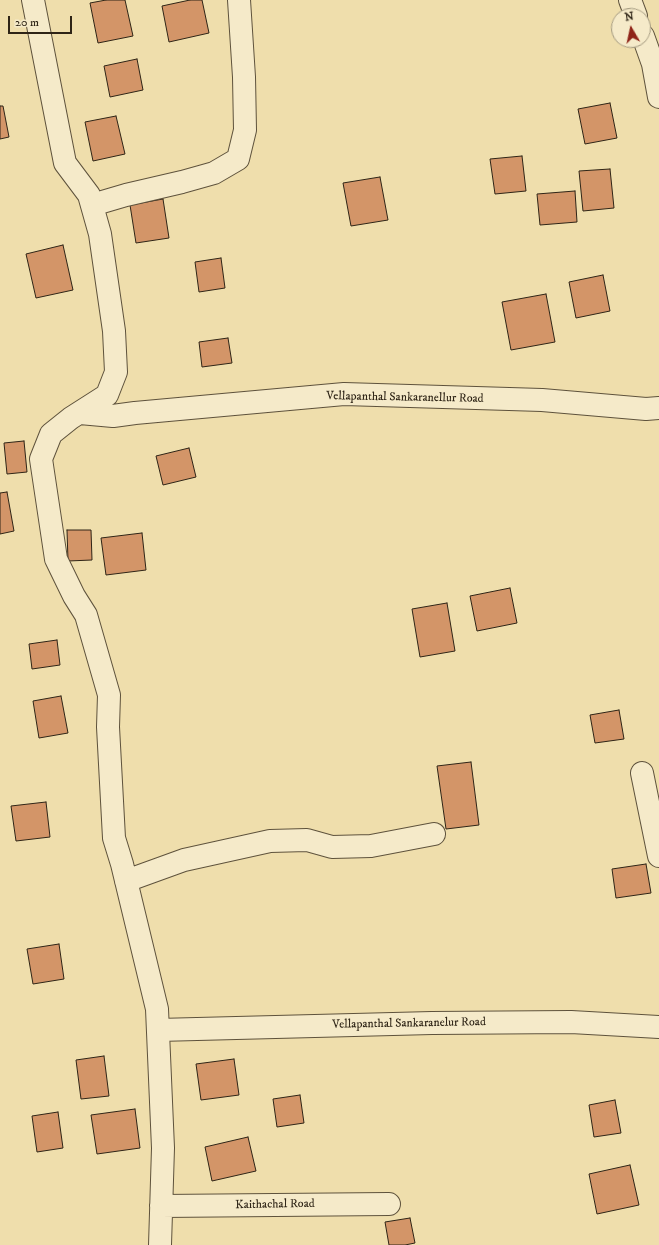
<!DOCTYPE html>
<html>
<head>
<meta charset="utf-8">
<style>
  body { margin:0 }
  #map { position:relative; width:659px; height:1245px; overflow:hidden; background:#efdeac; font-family:"IM FELL DW Pica",serif }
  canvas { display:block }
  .north { position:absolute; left:611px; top:8px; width:40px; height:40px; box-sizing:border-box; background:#f5eac9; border:1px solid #a59b81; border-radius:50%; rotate:351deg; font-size:11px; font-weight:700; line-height:16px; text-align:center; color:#2e2416 }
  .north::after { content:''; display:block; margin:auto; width:14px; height:18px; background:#8f2418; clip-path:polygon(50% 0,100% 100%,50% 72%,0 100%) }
  .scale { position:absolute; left:8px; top:16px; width:64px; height:18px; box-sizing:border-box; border:2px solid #2e2416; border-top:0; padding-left:5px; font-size:12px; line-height:14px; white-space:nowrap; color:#2e2416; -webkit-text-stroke:3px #f5eac9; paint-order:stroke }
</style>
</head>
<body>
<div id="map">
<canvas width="659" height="1245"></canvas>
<div class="north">N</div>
<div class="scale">20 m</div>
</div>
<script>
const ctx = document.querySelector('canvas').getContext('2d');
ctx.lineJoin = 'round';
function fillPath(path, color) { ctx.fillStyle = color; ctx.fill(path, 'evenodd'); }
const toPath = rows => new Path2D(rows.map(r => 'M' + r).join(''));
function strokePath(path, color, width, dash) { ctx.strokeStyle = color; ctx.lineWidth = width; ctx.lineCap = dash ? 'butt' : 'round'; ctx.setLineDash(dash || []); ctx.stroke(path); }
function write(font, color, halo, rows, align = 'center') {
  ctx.font = font + ' "IM FELL DW Pica",serif'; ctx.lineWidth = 3; ctx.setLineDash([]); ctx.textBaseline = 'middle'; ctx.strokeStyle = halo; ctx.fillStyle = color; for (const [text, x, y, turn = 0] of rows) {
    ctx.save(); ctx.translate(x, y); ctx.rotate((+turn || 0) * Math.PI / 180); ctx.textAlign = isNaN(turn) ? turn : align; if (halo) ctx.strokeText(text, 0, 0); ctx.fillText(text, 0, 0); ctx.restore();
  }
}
const building = toPath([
  [106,0,125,0,133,36,98,43,90,3,106,0],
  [190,0,202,0,209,33,169,42,162,6,190,0],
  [137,59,143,90,110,97,104,66,137,59],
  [610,103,617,138,585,144,578,109,610,103],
  [0,106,3,106,9,137,0,139,0,106],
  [116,116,125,154,93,161,85,122,116,116],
  [522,156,526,191,495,194,490,159,522,156],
  [610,169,614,208,583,211,579,171,610,169],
  [380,177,388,220,351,226,343,183,380,177],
  [575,191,577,222,540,225,537,194,575,191],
  [163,199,169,238,136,243,130,205,163,199],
  [63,245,73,290,36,298,26,254,63,245],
  [221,258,225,288,199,292,195,262,221,258],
  [603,275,610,311,576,318,569,282,603,275],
  [546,294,555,342,511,350,502,302,546,294],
  [228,338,232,363,202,367,199,342,228,338],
  [24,441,27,472,7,474,4,443,24,441],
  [189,448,196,477,163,485,156,456,189,448],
  [7,492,14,531,0,534,0,493,7,492],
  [67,530,91,530,92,560,68,561,67,530],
  [142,533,146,570,106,575,101,538,142,533],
  [510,588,517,623,477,631,470,596,510,588],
  [447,603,455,651,420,657,412,609,447,603],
  [57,640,60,665,32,669,29,644,57,640],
  [61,696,68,733,39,738,33,701,61,696],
  [619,710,624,739,595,743,590,715,619,710],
  [471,762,479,825,446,829,437,766,471,762],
  [46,802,50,837,16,841,11,806,46,802],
  [646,864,651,893,616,898,612,869,646,864],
  [59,944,64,979,33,984,27,949,59,944],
  [104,1056,109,1096,81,1099,76,1060,104,1056],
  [234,1059,239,1095,201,1100,196,1064,234,1059],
  [300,1095,304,1123,277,1127,273,1099,300,1095],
  [615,1100,621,1133,594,1137,589,1105,615,1100],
  [135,1109,140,1148,97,1154,91,1115,135,1109],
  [58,1112,63,1148,37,1152,32,1116,58,1112],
  [248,1137,256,1171,212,1181,205,1147,248,1137],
  [630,1165,639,1205,597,1214,589,1174,630,1165],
  [410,1218,415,1243,405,1245,389,1245,385,1222,410,1218]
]);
fillPath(building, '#d39568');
strokePath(building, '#2e2416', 1);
const minor = toPath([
  [33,0,65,163,89,195,100,234,114,331,116,372,107,395,71,418,51,434,41,459,56,559,74,596,86,615,109,695,108,727,114,838,122,864,157,1009,163,1148,160,1245],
  [630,0,636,16],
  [643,36,653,64,659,97],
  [92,205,126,195,182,182,214,173,238,159,245,130,244,77,239,0],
  [80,413,113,416,135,413,344,394,542,400,646,409,659,408],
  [642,773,659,856],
  [126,881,184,860,270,841,307,840,332,847,371,846,434,834],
  [158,1030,432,1023,571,1022,659,1027],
  [161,1206,389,1204]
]);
strokePath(minor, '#5e523c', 24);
strokePath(minor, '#f5eac9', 22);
write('12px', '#2e2416', '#f5eac9', [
  ["Vellapanthal Sankaranellur Road",405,398,1],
  ["Vellapanthal Sankaranelur Road",409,1024,-1],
  ["Kaithachal Road",275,1205,-1]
]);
</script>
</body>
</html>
